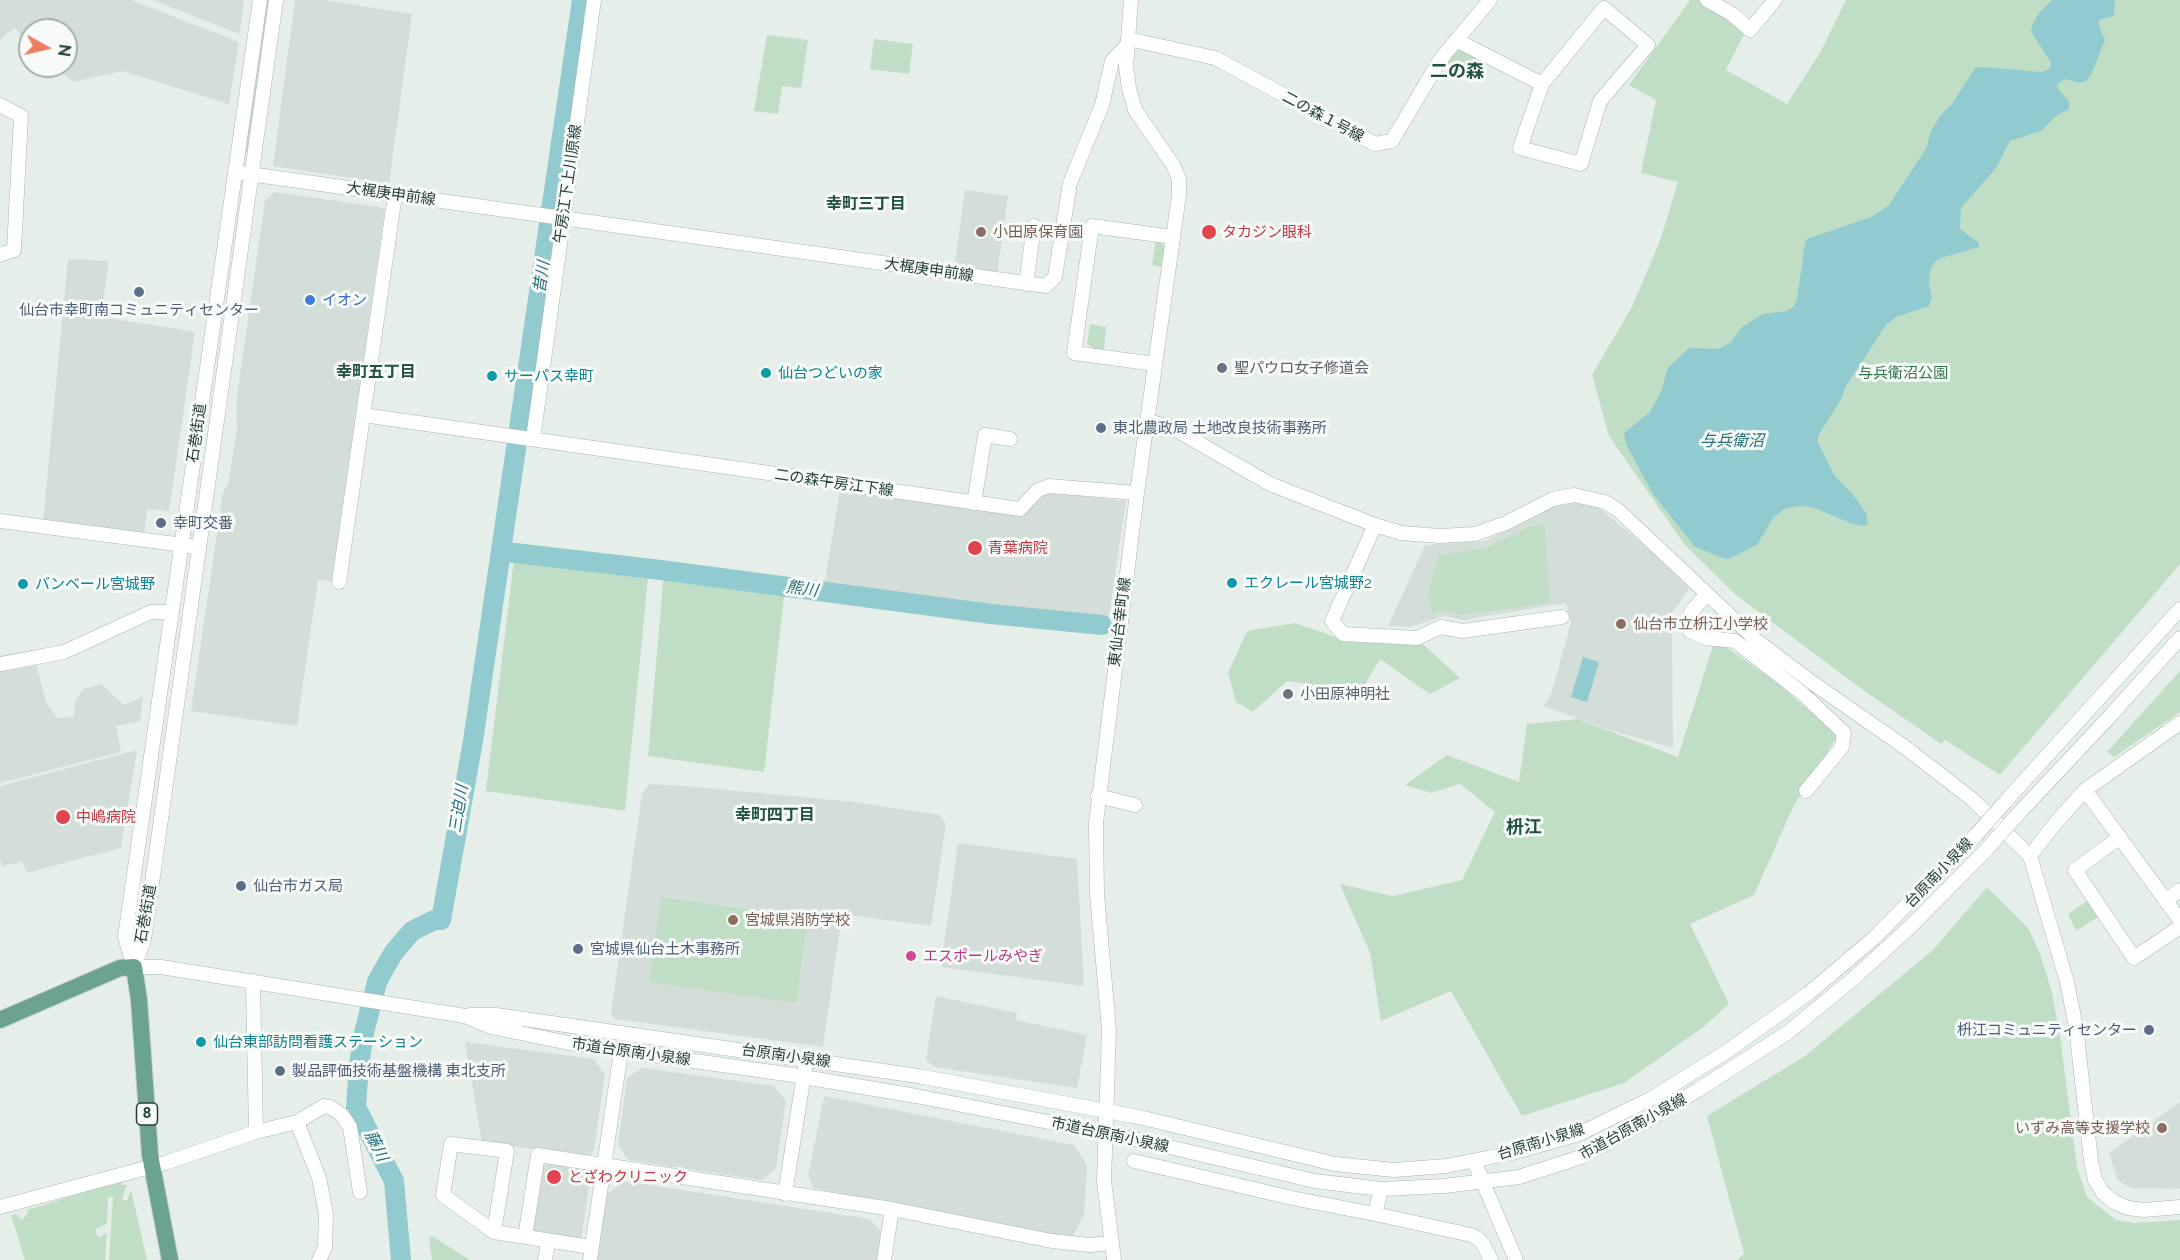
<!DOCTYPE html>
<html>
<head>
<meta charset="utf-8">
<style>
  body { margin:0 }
  #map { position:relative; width:2180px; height:1260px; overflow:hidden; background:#e6eeea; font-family:Raleway,sans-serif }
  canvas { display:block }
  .north { position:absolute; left:18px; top:18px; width:60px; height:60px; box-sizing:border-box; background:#f7faf8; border:2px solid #a3b0ab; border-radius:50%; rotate:98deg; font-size:16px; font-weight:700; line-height:24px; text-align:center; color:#254037 }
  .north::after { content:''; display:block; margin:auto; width:21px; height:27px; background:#ed7d65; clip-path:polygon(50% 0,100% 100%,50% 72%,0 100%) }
</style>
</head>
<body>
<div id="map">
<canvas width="2180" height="1260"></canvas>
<div class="north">N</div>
</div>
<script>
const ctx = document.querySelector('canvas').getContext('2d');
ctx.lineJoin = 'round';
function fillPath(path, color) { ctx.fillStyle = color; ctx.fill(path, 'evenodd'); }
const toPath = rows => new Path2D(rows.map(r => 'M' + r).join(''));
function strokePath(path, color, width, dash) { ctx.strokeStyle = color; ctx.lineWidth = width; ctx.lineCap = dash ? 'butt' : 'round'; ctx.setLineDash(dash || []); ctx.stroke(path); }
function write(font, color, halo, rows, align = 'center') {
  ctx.font = font + ' Raleway,"Noto Sans JP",sans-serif'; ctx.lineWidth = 6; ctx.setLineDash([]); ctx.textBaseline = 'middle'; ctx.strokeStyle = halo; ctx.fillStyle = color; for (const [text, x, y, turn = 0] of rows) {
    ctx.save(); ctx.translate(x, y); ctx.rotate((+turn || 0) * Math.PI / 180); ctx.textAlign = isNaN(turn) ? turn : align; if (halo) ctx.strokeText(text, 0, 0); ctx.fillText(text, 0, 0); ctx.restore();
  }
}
fillPath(toPath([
  [0,0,131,0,239,42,229,104,122,71,73,82,55,66,66,66,66,30,30,30,30,42,14,28,0,40],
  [152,0,244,0,240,34],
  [295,0,325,0,412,14,389,184,273,166],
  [965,190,1008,196,997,275,954,269],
  [275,192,385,208,332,581,318,580,297,726,191,711,223,492,228,485,237,429,236,402,265,200],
  [68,259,109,261,101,317,195,332,169,511,147,509,144,534,43,522],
  [840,489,1027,510,1040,496,1056,492,1126,501,1108,623,824,586],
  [1578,501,1595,505,1642,543,1689,588,1672,614,1673,748,1610,730,1544,706,1552,692,1571,622,1566,603,1464,620,1444,616,1410,627,1388,626,1425,545,1485,541,1558,503],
  [35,660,46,702,57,718,74,717,75,701,83,689,101,684,124,705,143,697,140,721,116,726,121,752,0,783,0,667],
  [137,750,121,848,27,873,22,861,2,867,0,859,0,786],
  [649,784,686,786,855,802,940,815,946,824,931,926,842,914,823,1047,615,1019,611,1013,642,794],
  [958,843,1077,859,1084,986,941,967],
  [936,996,1017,1013,1016,1020,1087,1035,1077,1088,934,1067,926,1060],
  [465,1042,594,1059,605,1075,594,1150,589,1157,482,1142],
  [642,1068,774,1086,786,1101,776,1168,762,1180,628,1160,618,1144,627,1078],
  [824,1096,1074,1145,1087,1166,1084,1215,1072,1238,814,1188,808,1176],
  [2180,1102,2180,1189,2132,1188,2118,1181,2109,1153],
  [548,1163,585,1169,590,1180,581,1240,535,1233,532,1229,540,1169],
  [624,1181,870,1219,881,1232,878,1260,597,1260,605,1196]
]), '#d4ded9');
fillPath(toPath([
  [266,0,271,0,250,153,244,152],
  [1690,0,1698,0,1745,33,1726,70,1787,104,1820,53,1846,0,2180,0,2180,564,2000,775,1945,740,1941,744,1859,687,1736,595,1684,544,1609,436,1592,375,1632,307,1661,238,1678,182,1641,173,1656,100,1629,85],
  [767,35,808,40,801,88,782,86,778,114,754,111],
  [874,39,913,44,909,74,870,69],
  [1461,46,1480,60,1470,80,1443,67],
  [1156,240,1160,241,1165,248,1161,267,1152,265],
  [1090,324,1106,327,1104,351,1093,348,1087,344],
  [1545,524,1550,603,1462,615,1442,610,1432,615,1428,592,1439,555,1486,548,1531,526],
  [514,559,648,578,625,811,486,791],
  [664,572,785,588,764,772,648,756],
  [1295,623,1341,639,1391,640,1424,645,1460,678,1430,694,1380,659,1361,691,1287,681,1253,712,1236,702,1228,673,1247,631],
  [1715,639,1777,683,1838,735,1793,807,1754,895,1690,924,1729,1004,1702,1028,1624,1083,1522,1116,1451,991,1381,1021,1370,953,1340,884,1393,896,1462,880,1495,812,1460,784,1431,793,1405,785,1447,755,1519,782,1527,724,1578,719,1678,757],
  [2180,671,2180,712,2114,757,2107,752],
  [1987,887,2028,928,2040,954,2052,992,2061,1044,2077,1167,2087,1197,2116,1220,2134,1223,2180,1220,2180,1260,1737,1260,1744,1254,1707,1116,1805,1056,1933,950],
  [661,897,808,918,796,1003,649,982],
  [2087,901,2098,917,2076,931,2068,914],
  [121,1181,122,1185,127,1185,122,1199,127,1201,131,1190,147,1260,109,1260,113,1197,108,1197,107,1224,95,1229,98,1237,107,1233,105,1260,25,1260,11,1215,16,1214,22,1220,28,1213,27,1210],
  [432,1236,470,1260,432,1260,429,1238]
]), '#c0dec6');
fillPath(toPath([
  [2052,0,2115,0,2114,16,2099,20,2099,26,2105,40,2092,73,2086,81,2079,83,2065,79,2058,84,2057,87,2069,102,2069,109,2056,116,2041,131,2010,141,1996,168,1961,208,1960,229,1979,243,1979,247,1941,258,1934,263,1930,271,1929,283,1932,298,1929,306,1896,317,1886,325,1846,386,1841,399,1818,436,1818,442,1834,475,1854,496,1866,513,1868,524,1863,526,1853,524,1812,507,1800,506,1784,509,1773,518,1757,545,1731,558,1725,559,1695,547,1653,494,1626,444,1624,433,1650,412,1661,392,1668,368,1689,348,1719,349,1731,342,1742,327,1763,314,1787,311,1793,307,1797,300,1805,243,1807,239,1871,217,1889,205,1926,149,1931,131,1940,116,1952,104,1975,68,1981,67,2041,72,2049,69,2051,63,2031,31,2032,26,2039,13],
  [1583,657,1599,662,1587,702,1571,697]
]), '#91cbd0');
strokePath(toPath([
  [501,554,506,552,661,570,991,614,1102,625],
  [401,1260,394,1181,356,1107,359,1065,364,1033,377,982,384,969,394,952,412,931,434,920,441,920,473,741,582,0]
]), '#91cbd0', 20);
const minor = toPath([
  [1707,0,1732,14,1750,30,1775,0],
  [1128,39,1215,58,1375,144,1392,141,1440,60,1490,0],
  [1456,40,1542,84,1604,8,1648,45,1600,101,1581,164,1520,148,1542,84],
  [0,105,21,116,14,250,0,255],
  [235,172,1046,286,1055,277,1070,183,1102,105,1112,61,1127,45],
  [1026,284,1034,226],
  [1155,364,1074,353,1092,226,1173,237],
  [363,415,1020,509,1038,490,1049,486,1137,493],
  [1147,421,1171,427,1270,484,1375,525,1401,533,1440,536,1475,534,1506,523,1553,499,1574,495,1605,502,1618,510,1757,641,1810,681,1906,748,1973,800,2030,856,2067,982,2076,1027,2091,1161,2095,1180,2103,1193,2114,1202,2128,1208,2144,1210,2180,1207],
  [533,439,594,0],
  [974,503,985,435,1010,439],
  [0,521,191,546],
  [1375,525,1332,621,1343,634,1417,638,1441,627,1463,631,1562,617],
  [339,582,395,195],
  [1707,594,1691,612,1690,631,1706,638,1735,641,1803,694,1844,733,1842,747,1806,791],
  [0,664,64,652,151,612,172,612],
  [2085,790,2180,920],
  [1098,796,1135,805],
  [2005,802,2180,609],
  [2020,812,2112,714,2180,638],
  [2120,837,2075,870,2134,958,2180,927],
  [2030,856,2053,826,2085,790,2180,723],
  [2166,900,2180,890],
  [134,967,161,967,465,1016,491,1027,574,1044,786,1074,916,1096,1135,1139,1315,1181,1381,1189,1444,1186,1519,1177,1581,1157,1638,1126,1698,1090,1787,1033,1853,979,1910,927,1987,849],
  [134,967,144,940,276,0],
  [134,967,125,937,260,0],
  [253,981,256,1132],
  [470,1015,496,1015,918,1076,1139,1117,1335,1164,1394,1170,1446,1166,1512,1153,1579,1134,1652,1098,1726,1052,1809,993,1874,938,1976,835],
  [297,1122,319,1178,326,1214,325,1247,319,1260],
  [1134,1161,1292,1198,1375,1214,1381,1189],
  [1474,1161,1516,1260],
  [785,1194,805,1068],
  [0,1207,165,1163,256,1132,297,1122,324,1106,330,1107,342,1115,350,1127,360,1192],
  [892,1209,1052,1241,1090,1245,1110,1243],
  [1375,1214,1471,1235,1477,1238,1483,1244,1491,1260],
  [494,1232,507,1151,451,1144,443,1195,494,1232,591,1247],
  [525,1237,538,1155,892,1209,884,1260],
  [545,1260,548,1241],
  [590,1260,621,1051],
  [1114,1260,1104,1181,1109,1030,1097,894,1096,823,1137,493,1179,195,1179,179,1173,165,1135,110,1129,88,1126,67,1131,0]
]);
const major = toPath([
  [0,1020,120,968,134,967,139,1000,150,1155,170,1260]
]);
strokePath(minor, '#a8b6b1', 15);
strokePath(major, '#c2cac7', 18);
strokePath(minor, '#fff', 14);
strokePath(major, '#6ca290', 16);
const minorBridge = toPath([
  [1976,835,2005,802],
  [1987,849,2020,812]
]);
strokePath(minorBridge, '#a8b6b1', 15, []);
strokePath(minorBridge, '#fff', 14);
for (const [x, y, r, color] of [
  [981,232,6,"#8d6e63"],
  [1209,232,8,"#e0444e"],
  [139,292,6,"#5c6f8a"],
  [310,300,6,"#3f7fe0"],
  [1222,368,6,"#6b7280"],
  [766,373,6,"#0f9aa8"],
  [492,376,6,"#0f9aa8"],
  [1101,428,6,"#5c6f8a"],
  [161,523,6,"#5c6f8a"],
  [975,548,8,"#e0444e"],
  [1232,583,6,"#0f9aa8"],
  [23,584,6,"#0f9aa8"],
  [1621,624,6,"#8d6e63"],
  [1288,694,6,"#6b7280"],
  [63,817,8,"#e0444e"],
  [241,886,6,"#5c6f8a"],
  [733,920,6,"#8d6e63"],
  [578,949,6,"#5c6f8a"],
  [911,956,6,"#d1479c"],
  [2149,1030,6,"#5c6f8a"],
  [201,1042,6,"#0f9aa8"],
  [280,1071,6,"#5c6f8a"],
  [2162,1128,6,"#8d6e63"],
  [554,1177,8,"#e0444e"]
]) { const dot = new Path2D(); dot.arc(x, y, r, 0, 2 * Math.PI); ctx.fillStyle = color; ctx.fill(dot); strokePath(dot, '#f7faf8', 2); }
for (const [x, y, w] of [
  [147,1114,21]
]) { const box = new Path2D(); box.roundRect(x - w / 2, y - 11, w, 22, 4.5); ctx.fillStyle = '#f7faf8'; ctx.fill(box); strokePath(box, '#254037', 1.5); }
write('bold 14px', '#254037', null, [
  ["8",147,1114]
]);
write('15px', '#254037', '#f7faf8', [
  ["二の森１号線",1323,117,28],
  ["午房江下上川原線",568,184,-82],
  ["大梶庚申前線",391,194,8],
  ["大梶庚申前線",929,270,8],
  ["石巻街道",197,433,-82],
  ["二の森午房江下線",834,483,8],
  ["東仙台幸町線",1120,622,-83],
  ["台原南小泉線",1939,873,-46],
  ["石巻街道",146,914,-80],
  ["市道台原南小泉線",631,1052,8],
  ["台原南小泉線",786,1056,8],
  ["市道台原南小泉線",1633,1127,-29],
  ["市道台原南小泉線",1110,1135,12],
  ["台原南小泉線",1541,1142,-17]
]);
write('15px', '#785e54', '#f7faf8', [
  ["小田原保育園",993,232],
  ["仙台市立枡江小学校",1633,624],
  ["宮城県消防学校",745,920],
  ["いずみ高等支援学校",2150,1128,"right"]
], 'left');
write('15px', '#be3a42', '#f7faf8', [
  ["タカジン眼科",1222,232],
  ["青葉病院",988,548],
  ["中嶋病院",76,817],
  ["とざわクリニック",568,1177]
], 'left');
write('15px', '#366cbe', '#f7faf8', [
  ["イオン",322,300]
], 'left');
write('15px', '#4e5e75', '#f7faf8', [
  ["仙台市幸町南コミュニティセンター",139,310,"center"],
  ["東北農政局 土地改良技術事務所",1113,428],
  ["幸町交番",173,523],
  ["仙台市ガス局",253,886],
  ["宮城県仙台土木事務所",590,949],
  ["枡江コミュニティセンター",2137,1030,"right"],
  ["製品評価技術基盤機構 東北支所",292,1071]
], 'left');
write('15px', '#5b616d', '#f7faf8', [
  ["聖パウロ女子修道会",1234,368],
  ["小田原神明社",1300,694]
], 'left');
write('15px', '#0d838f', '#f7faf8', [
  ["仙台つどいの家",778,373],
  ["サーパス幸町",504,376],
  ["エクレール宮城野2",1244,583],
  ["バンベール宮城野",35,584],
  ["仙台東部訪問看護ステーション",213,1042]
], 'left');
write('15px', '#307647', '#f7faf8', [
  ["与兵衛沼公園",1903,373]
]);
write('15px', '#b23c85', '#f7faf8', [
  ["エスポールみやぎ",923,956]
], 'left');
write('bold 16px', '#215243', '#f7faf8', [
  ["幸町三丁目",866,204],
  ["幸町五丁目",376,372],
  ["幸町四丁目",775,815]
]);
write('italic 16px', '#21717a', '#f7faf8', [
  ["昔川",542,277,-82],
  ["与兵衛沼",1732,441],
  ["熊川",802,589,8],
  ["三迫川",459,809,-81],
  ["藤川",376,1146,63]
]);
write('bold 18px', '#215243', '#f7faf8', [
  ["二の森",1457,72],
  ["枡江",1524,828]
]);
</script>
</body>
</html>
